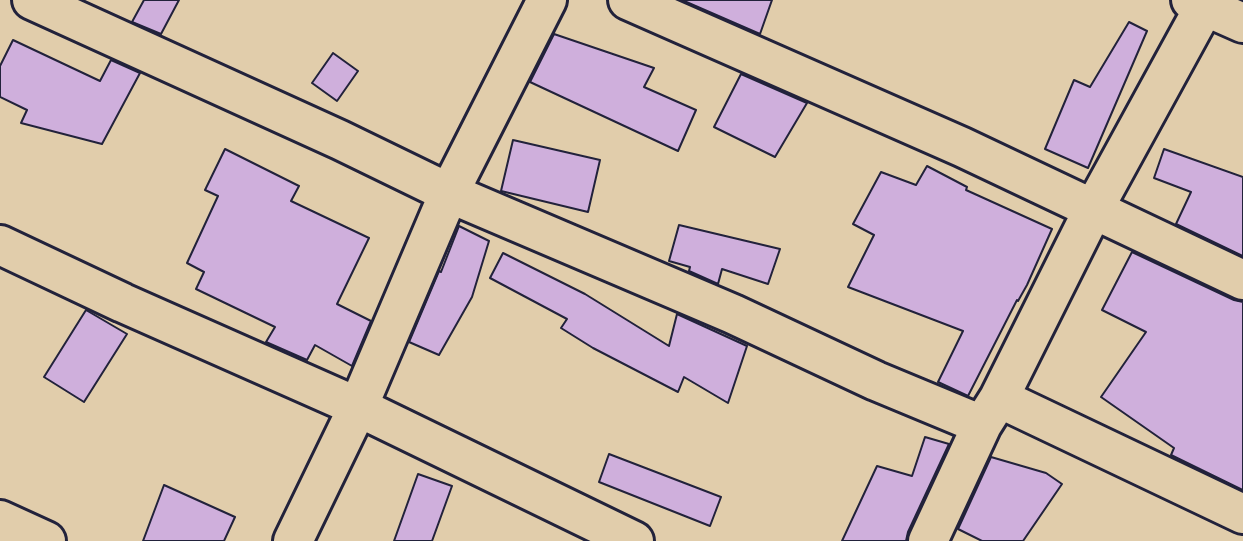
<!DOCTYPE html>
<html>
<head>
<meta charset="utf-8">
<style>
  body { margin:0 }
  canvas { display:block; background:#e1cdab }
</style>
</head>
<body>
<canvas width="1243" height="541"></canvas>
<script>
const ctx = document.querySelector('canvas').getContext('2d');
ctx.lineJoin = 'round';
function fillPath(path, color) { ctx.fillStyle = color; ctx.fill(path, 'evenodd'); }
const toPath = rows => new Path2D(rows.map(r => 'M' + r).join(''));
function strokePath(path, color, width, dash) { ctx.strokeStyle = color; ctx.lineWidth = width; ctx.lineCap = dash ? 'butt' : 'round'; ctx.setLineDash(dash || []); ctx.stroke(path); }
const building = toPath([
  [144,0,179,0,161,34,132,22,144,0],
  [682,0,772,0,760,34,682,0],
  [1129,22,1147,31,1088,168,1045,149,1074,80,1090,87,1129,22],
  [554,34,654,68,644,87,696,110,678,151,530,82,554,34],
  [13,40,100,81,111,60,140,73,102,144,21,123,27,110,0,97,0,66,13,40],
  [333,53,358,71,337,101,312,83,333,53],
  [741,74,807,103,775,157,714,127,741,74],
  [513,140,600,160,588,212,501,191,513,140],
  [225,149,299,186,291,201,369,238,337,304,371,321,352,366,315,345,307,360,266,342,275,327,196,289,204,272,187,263,218,196,205,190,225,149],
  [1164,149,1243,177,1243,256,1176,224,1191,192,1154,178,1164,149],
  [927,166,967,187,966,190,1052,229,1027,285,1018,301,1017,300,968,396,938,382,963,331,848,287,874,235,853,224,881,172,916,185,927,166],
  [679,225,780,249,768,284,722,269,718,284,689,271,690,267,669,261,679,225],
  [459,226,489,241,472,297,439,355,409,342,439,271,441,272,459,226],
  [1132,252,1234,300,1243,302,1243,490,1171,455,1174,448,1101,397,1146,332,1102,310,1132,252],
  [503,253,585,294,669,346,677,314,747,346,728,403,684,377,678,392,593,348,561,328,567,319,490,278,503,253],
  [86,310,127,334,84,402,44,377,86,310],
  [925,437,949,444,908,532,906,541,842,541,877,466,912,476,925,437],
  [609,454,721,497,710,526,599,482,609,454],
  [991,457,1046,473,1062,484,1023,541,982,541,958,529,991,457],
  [418,474,452,486,432,541,394,541,418,474],
  [164,485,235,517,224,541,143,541,164,485]
]);
fillPath(building, '#cfafdc');
strokePath(building, '#22223b', 2);
const minor = toPath([
  [32,0,340,140,449,193,733,314,876,381,982,425],
  [628,0,962,147,1243,280],
  [1191,0,1243,23],
  [0,245,123,303,358,407,634,541],
  [999,398,1243,514],
  [0,520,46,541],
  [293,541,358,407,449,193,547,0],
  [928,541,982,425,999,398,1093,210,1208,0]
]);
strokePath(minor, '#22223b', 44);
strokePath(minor, '#e1cdab', 38);
</script>
</body>
</html>
